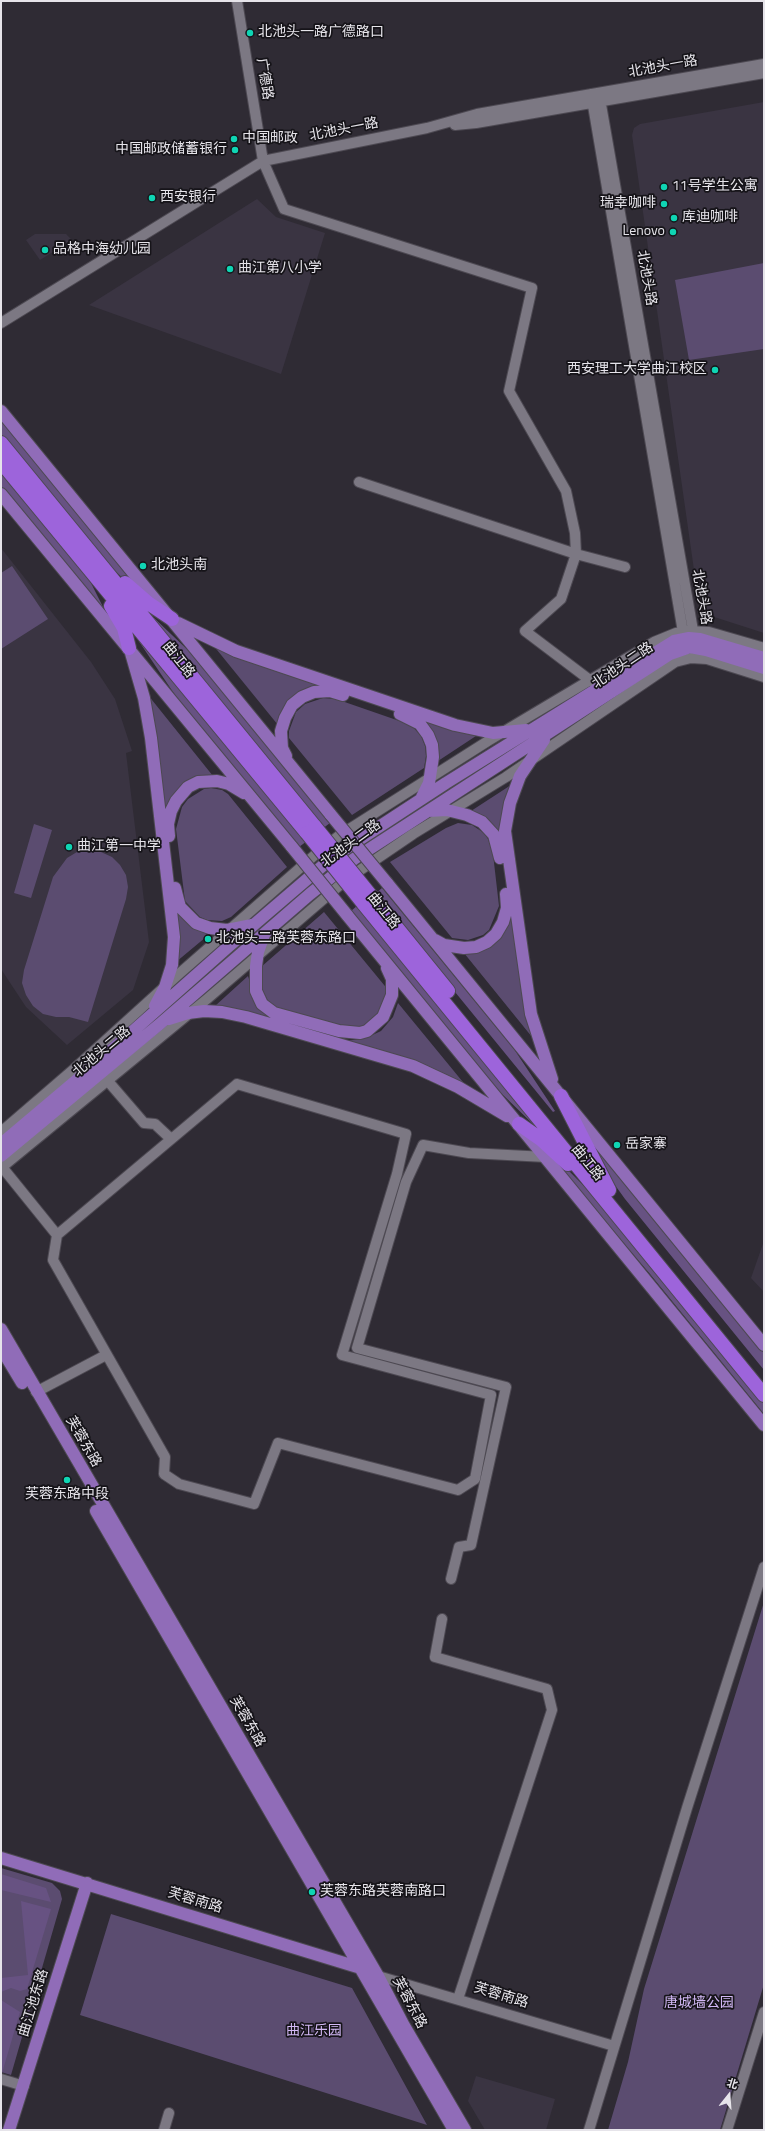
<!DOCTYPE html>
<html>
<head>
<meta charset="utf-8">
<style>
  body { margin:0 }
  #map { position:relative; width:765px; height:2131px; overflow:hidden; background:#2f2b34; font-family:"Titillium Web","Noto Sans SC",sans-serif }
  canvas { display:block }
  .frame { position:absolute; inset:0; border:2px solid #e6e4ea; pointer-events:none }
  .north { position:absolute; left:709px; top:2075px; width:40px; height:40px; -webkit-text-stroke:3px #161419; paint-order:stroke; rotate:17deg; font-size:11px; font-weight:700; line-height:16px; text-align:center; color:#e6e4ea }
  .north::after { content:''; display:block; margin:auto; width:14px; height:18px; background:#e6e4ea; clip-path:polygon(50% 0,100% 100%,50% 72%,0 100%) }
</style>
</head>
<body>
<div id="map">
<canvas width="765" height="2131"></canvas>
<div class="frame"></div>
<div class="north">北</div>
</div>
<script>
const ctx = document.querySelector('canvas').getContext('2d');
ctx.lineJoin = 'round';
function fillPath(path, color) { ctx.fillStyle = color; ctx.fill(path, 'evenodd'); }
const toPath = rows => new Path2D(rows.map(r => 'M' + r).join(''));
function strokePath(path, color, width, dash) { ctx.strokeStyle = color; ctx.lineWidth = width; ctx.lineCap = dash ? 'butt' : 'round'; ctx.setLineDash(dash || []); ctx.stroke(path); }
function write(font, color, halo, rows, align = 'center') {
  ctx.font = font + ' "Titillium Web","Noto Sans SC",sans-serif'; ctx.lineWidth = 3.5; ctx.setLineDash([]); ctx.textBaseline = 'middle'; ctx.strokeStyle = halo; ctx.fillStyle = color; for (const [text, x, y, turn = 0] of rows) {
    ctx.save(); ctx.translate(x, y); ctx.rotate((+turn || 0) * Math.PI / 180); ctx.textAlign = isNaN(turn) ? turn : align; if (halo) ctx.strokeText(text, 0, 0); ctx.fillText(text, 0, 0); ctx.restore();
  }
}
fillPath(toPath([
  [764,102,764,633,708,615,699,605,632,135,634,128,640,124],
  [257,199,276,217,325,233,281,374,89,305],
  [35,234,66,234,72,240,40,260,26,240],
  [1,548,91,662,115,699,132,751,126,753,149,942,133,990,67,1045,26,1007,1,969],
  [764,1241,764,1292,751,1278],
  [476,2076,555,2099,546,2130,485,2130,468,2101]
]), '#3a3442');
fillPath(toPath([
  [764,263,764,349,689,360,675,280],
  [12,566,48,619,1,649,1,573],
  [213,645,324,685,318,687,278,725],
  [148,695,213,776,200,778,164,820],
  [323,698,336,699,411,725,421,736,425,746,426,756,424,768,352,815,289,738,289,731,296,712,305,704],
  [415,714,479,734,438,761],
  [511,785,502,840,471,811],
  [211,788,222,790,228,794,287,867,231,917,222,921,207,920,200,917,185,901,176,829,182,807,188,799,204,789],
  [458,823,472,825,484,833,488,839,493,854,499,906,489,930,483,935,468,940,452,938,390,862,446,828],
  [34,824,52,830,31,898,14,893],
  [89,850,101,852,112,857,120,865,126,875,128,887,126,899,88,1022,69,1017,56,1017,43,1014,33,1006,26,995,22,983,24,970,53,877,67,858,77,852],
  [174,902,212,932,176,962],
  [324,912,389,991,374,1023,353,1029,278,1011,269,1003,263,991,261,982,261,967],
  [509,915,512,916,532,1037,464,953,469,953],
  [248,976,250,982,275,1021,215,1006],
  [398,1003,467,1087,346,1041,366,1038,381,1031,393,1017],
  [764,1602,764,1984,720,2130,608,2130,628,2062,644,1989],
  [1,1868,52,1883,60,1891,62,1899,11,2075,1,2072],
  [111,1914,352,1988,427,2125,80,2015]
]), '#5b4c70');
fillPath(toPath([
  [1,420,133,581,130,585,109,565,1,434],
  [1,469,87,575,104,609,101,609,1,487],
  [152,616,193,655,330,823,322,829,150,618],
  [132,631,307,841,299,847,175,695],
  [382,888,514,1049,555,1111,553,1112,375,894],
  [358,905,539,1126,537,1128,501,1093,478,1067,351,911],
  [589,1138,764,1353,764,1370,625,1199,612,1181],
  [556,1158,595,1197,764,1402,764,1414,650,1274,553,1160],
  [1,1874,46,1888,51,1902,1,1890],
  [21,1901,51,1909,27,1989,20,1991,11,1988,1,1992,1,1978,28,1975],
  [1,2000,20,2012,2,2073,1,2072]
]), '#675282');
const minor = toPath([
  [237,1,263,161,284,209,532,288,509,391,566,491,575,533,576,554,561,599,525,631,591,681],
  [599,93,694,636],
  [591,94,684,638],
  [455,125,476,123,764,73],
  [1,323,263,161,427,128,477,114,764,64],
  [359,482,576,554,625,567],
  [107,1080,144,1123,155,1124,171,1139],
  [237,1084,406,1134,397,1174,342,1355,491,1395,475,1479,458,1490,278,1443,254,1504,179,1484,164,1474,165,1457,53,1260,57,1235,237,1084],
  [1,1132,74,1069,180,973,316,854,340,835,488,741,654,642,676,633,688,631,709,632,764,648],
  [2,1167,57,1235],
  [1,1168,207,999,347,879,413,834,506,777,675,662,691,658,707,659,764,677],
  [36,1392,106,1355],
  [451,1579,459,1547,471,1545,506,1387,357,1348,406,1182,423,1145,469,1153,546,1157],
  [442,1619,435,1657,547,1689,552,1710,458,1999],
  [378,1976,614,2046],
  [1,2079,24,2086],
  [164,2130,169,2113],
  [589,2130,687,1808,764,1567],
  [727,2130,764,2012]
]);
const major = toPath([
  [1,411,331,815],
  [1,494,292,847],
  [178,623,236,651,455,725,493,733,526,730],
  [131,653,144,698,151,738,174,937,172,965,165,987,155,1006],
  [400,714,420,724,428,735,432,745,433,757,429,783,422,797],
  [544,740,520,776,510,803,505,831,531,1014,552,1079],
  [286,756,282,748,281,731,285,718,292,705,302,697,314,692,330,691,343,695],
  [428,811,447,810,467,815,482,822,494,835,500,858],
  [169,836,168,824,171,811,176,801,188,787,198,782,217,781,229,784,244,793],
  [387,883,764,1345],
  [175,888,180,907,196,923,210,928,227,930,252,925],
  [347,915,764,1425],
  [264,935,258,952,256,966,256,991,262,1004,274,1013,339,1031,360,1033,367,1031,383,1017,392,995,392,979,387,968],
  [435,940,444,945,464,948,476,947,487,942,496,934,503,922,507,908,506,894],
  [169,1019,188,1013,204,1011,222,1012,246,1017,413,1066,458,1087,507,1116],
  [1,1144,98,1062,229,946,333,857,446,783,674,641,689,638,700,639,764,658],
  [1,1156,161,1023,310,894,354,859,670,654,690,647,706,650,764,668],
  [1,1329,378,1976,403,2024,465,2130],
  [1,1348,22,1383],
  [96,1511,454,2130],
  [1,1858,364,1969],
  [9,2130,87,1883]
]);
const highway = toPath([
  [1,443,315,827],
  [1,462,307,833],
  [125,583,148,603,172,619],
  [111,606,124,628,129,648],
  [371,896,448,991],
  [363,903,764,1395],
  [561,1096,609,1190],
  [519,1124,542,1140,568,1164]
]);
strokePath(minor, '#4d4952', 12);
strokePath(major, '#4d4952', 14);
strokePath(highway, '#4d4952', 16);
strokePath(minor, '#7c7883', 10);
strokePath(major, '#906cb8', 12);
strokePath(highway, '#9d64db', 14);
const majorBridge = toPath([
  [331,815,387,883],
  [292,847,347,915]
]);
const highwayBridge = toPath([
  [315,827,371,896],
  [307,833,363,903]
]);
strokePath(majorBridge, '#4d4952', 14, []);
strokePath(highwayBridge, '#4d4952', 16, []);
strokePath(majorBridge, '#906cb8', 12);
strokePath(highwayBridge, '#9d64db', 14);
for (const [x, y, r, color] of [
  [250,33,4,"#0fd5b4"],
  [234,139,4,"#0fd5b4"],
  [235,150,4,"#0fd5b4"],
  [664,187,4,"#0fd5b4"],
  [152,198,4,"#0fd5b4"],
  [664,204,4,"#0fd5b4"],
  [674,218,4,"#0fd5b4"],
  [673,232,4,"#0fd5b4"],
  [45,250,4,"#0fd5b4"],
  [230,269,4,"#0fd5b4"],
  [715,370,4,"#0fd5b4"],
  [143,566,4,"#0fd5b4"],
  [69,847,4,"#0fd5b4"],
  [208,939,4,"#0fd5b4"],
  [617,1145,4,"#0fd5b4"],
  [67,1480,4,"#0fd5b4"],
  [312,1892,4,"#0fd5b4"]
]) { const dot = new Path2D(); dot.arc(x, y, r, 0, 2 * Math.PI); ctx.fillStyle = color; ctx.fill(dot); strokePath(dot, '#161419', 1.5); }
write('14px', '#e6e4ea', '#161419', [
  ["北池头一路广德路口",258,33],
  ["中国邮政",242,139],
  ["中国邮政储蓄银行",227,150,"right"],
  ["11号学生公寓",672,187],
  ["西安银行",160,198],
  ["瑞幸咖啡",656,204,"right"],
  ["库迪咖啡",682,218],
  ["Lenovo",665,232,"right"],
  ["品格中海幼儿园",53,250],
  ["曲江第八小学",238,269],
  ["西安理工大学曲江校区",707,370,"right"],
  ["北池头南",151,566],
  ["曲江第一中学",77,847],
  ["北池头二路芙蓉东路口",216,939],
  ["岳家寨",625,1145],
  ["芙蓉东路中段",67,1495,"center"],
  ["芙蓉东路芙蓉南路口",320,1892]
], 'left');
write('14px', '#e6e4ea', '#161419', [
  ["北池头一路",663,67,-10],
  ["广德路",264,79,81],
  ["北池头一路",344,130,-11],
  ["北池头路",646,278,80],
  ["北池头路",701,597,80],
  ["曲江路",178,660,51],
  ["北池头二路",623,666,-34],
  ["北池头二路",351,844,-36],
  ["曲江路",383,911,51],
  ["北池头二路",102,1052,-40],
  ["曲江路",587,1163,51],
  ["芙蓉东路",83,1442,60],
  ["芙蓉东路",247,1722,60],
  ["芙蓉南路",195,1901,17],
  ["芙蓉南路",501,1996,17],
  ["曲江池东路",34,2003,-73],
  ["芙蓉东路",409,2003,62]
]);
write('14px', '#d2b8f5', '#161419', [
  ["唐城墙公园",699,2004],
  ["曲江乐园",314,2032]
]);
</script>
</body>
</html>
